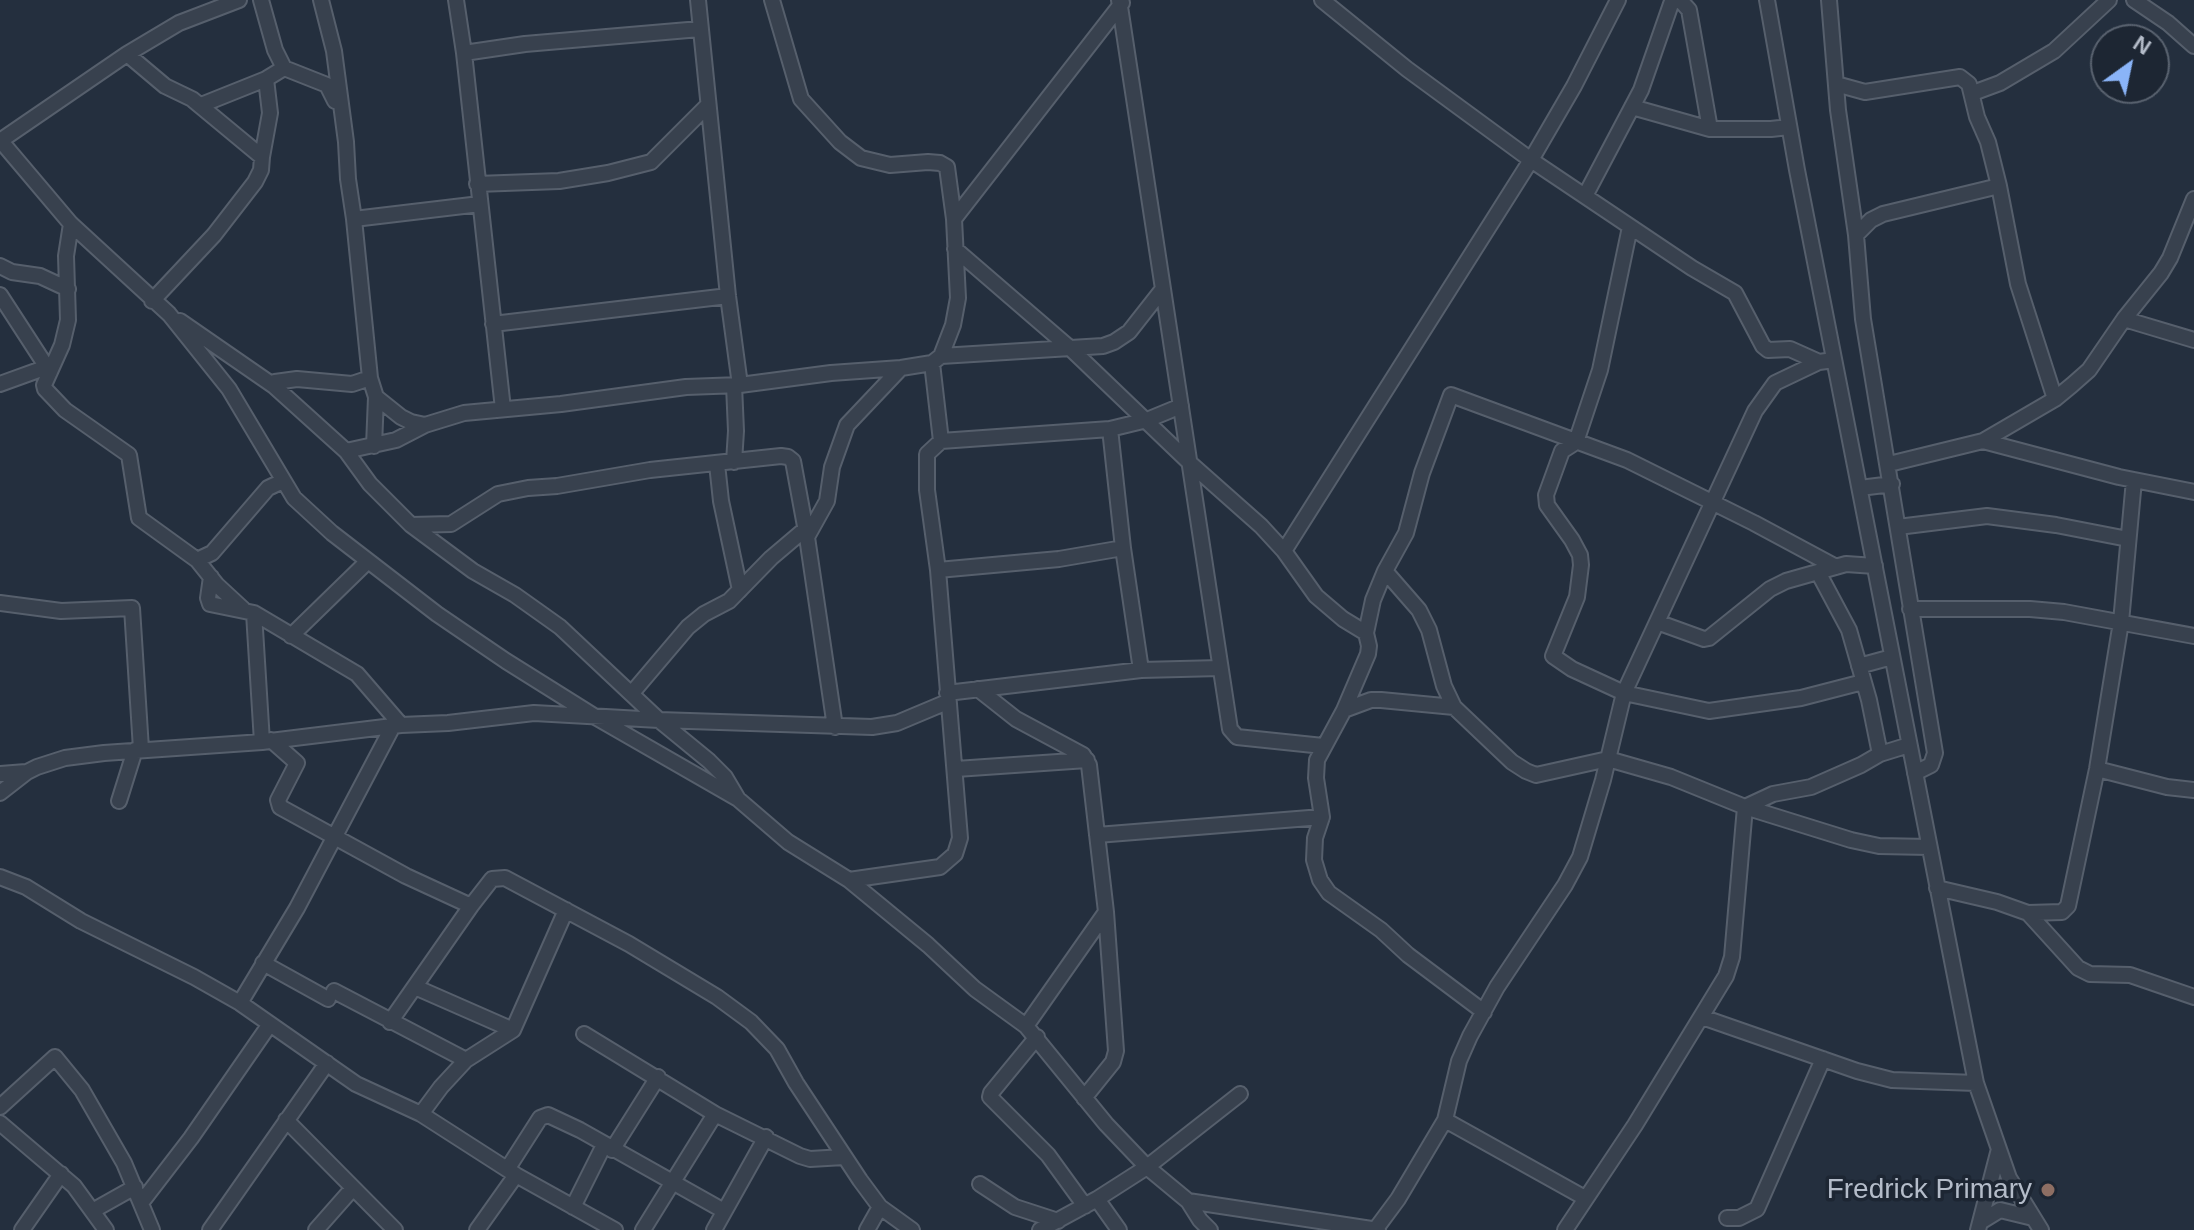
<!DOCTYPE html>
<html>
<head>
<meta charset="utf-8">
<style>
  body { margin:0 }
  #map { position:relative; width:2194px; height:1230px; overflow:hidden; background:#242f3e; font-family:Helvetica,sans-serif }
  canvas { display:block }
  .north { position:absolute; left:2090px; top:24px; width:80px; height:80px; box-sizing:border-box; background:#1d2633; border:2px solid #59626f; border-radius:50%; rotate:33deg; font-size:22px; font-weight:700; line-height:32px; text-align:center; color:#b4bcc9 }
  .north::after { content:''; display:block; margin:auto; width:28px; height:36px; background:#8ab4f8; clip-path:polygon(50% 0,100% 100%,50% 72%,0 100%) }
</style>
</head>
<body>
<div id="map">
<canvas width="2194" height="1230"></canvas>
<div class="north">N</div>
</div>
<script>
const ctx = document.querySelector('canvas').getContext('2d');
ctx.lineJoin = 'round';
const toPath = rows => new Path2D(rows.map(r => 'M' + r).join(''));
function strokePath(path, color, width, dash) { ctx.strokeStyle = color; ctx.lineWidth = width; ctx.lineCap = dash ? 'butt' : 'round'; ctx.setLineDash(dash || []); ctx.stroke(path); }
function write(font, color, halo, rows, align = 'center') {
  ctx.font = font + ' Helvetica,sans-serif'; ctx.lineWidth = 7; ctx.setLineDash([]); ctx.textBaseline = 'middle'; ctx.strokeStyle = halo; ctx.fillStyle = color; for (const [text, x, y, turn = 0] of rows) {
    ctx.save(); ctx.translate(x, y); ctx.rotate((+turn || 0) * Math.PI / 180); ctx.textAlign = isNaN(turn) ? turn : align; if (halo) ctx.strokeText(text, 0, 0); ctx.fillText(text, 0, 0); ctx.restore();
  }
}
const minor = toPath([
  [261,0,275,50,284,68,266,79],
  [321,0,334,51,346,142,348,179,354,219,370,378,376,397,374,446],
  [456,0,464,53,503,409],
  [698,0,728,296,740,385],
  [772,0,801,99,840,142,861,158,890,165,928,162,940,163,947,167,954,219],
  [1119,0,1230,729,1237,737,1323,746],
  [1322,0,1407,69,1531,160,1692,268,1735,293,1763,346,1768,350,1790,349,1819,362],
  [1680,0,1689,10,1710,129],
  [1767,0,1797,170,1976,1083,2009,1178,2041,1230],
  [1829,0,1838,110,1856,235,1863,319,1935,753,1931,765,1915,773],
  [2134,0,2168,23,2194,46],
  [464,53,525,44,700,29],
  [127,54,165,86,192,99,262,157,261,170,255,182,214,235,152,301],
  [284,68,327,85,335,101],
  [1836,84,1865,92,1960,77,1969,84,1977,117,1988,142,1999,186,2018,284,2055,399],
  [1973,93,2000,83,2054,51,2109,0],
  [201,105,266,79,270,113,262,157],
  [1632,107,1710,129,1771,129,1789,127],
  [0,140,71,224,169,314,229,389,294,498,332,533,437,614,506,661,597,718,738,799],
  [0,141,127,54,179,23,239,0],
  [477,184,559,181,608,173,651,162,708,105],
  [1585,196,1641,90,1671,4,1677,0],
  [354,219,480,204],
  [71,224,66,256,68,320,62,345,44,385,45,389,65,410,129,455,139,518,197,560,217,585,243,609],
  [1630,227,1600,370,1576,442,1562,451,1546,495,1547,505,1572,540,1580,555,1581,565,1577,597,1553,656,1572,669,1624,693,1709,711,1801,698,1863,682],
  [1856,235,1871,220,1883,214,1999,186],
  [955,249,1071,349,1191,464,1261,526,1284,551,1316,596,1343,619,1366,633],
  [0,266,12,272,40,276,68,289],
  [0,295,50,372],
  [2124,319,2194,340],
  [180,321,274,386,346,451,370,484,411,525,473,571,515,595,560,627,659,720,872,727,897,723,947,702],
  [493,324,728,296],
  [941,356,953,325,958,298,954,219,1122,3],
  [0,384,47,367],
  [734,385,736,431,734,462],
  [274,386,275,382,297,379,352,384,370,378],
  [376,397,401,417,411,422,425,425],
  [941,441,1110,429,1147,420,1181,406],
  [1983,441,2119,477,2194,492],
  [346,451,396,440,425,425,464,413,561,404,686,387,740,385,831,373,901,368,932,363,941,356,1103,346,1114,342,1129,332,1162,290],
  [717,464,721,501,740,590],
  [1889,464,1983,441,2055,399,2072,385,2089,370,2124,319,2161,273,2170,258,2194,199],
  [1860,488,1892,484],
  [411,525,451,524,498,494,528,488,557,486,650,470,781,456,788,457,793,461,807,537,835,727],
  [1898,527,1987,516,2056,525,2128,539],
  [807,537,827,501,832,467,847,425,901,368],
  [1123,548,1141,670],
  [1284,551,1531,160,1574,86,1618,0],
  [197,560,212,553,268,488,283,481],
  [938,570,1059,559,1123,548,1110,429],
  [1385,571,1419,610,1429,630,1444,686,1454,707,1512,762,1526,771,1536,775,1608,759,1671,777,1745,807,1851,840,1879,846,1929,847],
  [1818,572,1849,630,1869,700,1880,754],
  [211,577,208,598,210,604,254,613,357,674,401,725],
  [0,603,61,611,132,608,141,749],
  [1910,609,2030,609,2064,612,2194,636],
  [254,613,262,742],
  [1657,622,1704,639,1709,638,1770,589,1786,581,1846,564,1875,566],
  [291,636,367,562],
  [1859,666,1892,657],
  [978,689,1016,719,1083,755,1089,765,1106,912,1116,1051,1113,1062,1084,1098],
  [632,693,688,627,704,614,729,601,771,558,804,530],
  [947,693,1141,670,1220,668],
  [1454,707,1381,700,1371,700,1344,710,1317,760,1316,778,1322,817,1315,838,1314,860,1320,880,1329,893,1381,930,1408,955,1484,1012],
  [1344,710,1368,654,1369,646,1366,633,1373,600,1385,571,1406,533,1422,473,1451,395,1627,460,1754,523,1836,567],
  [271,740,297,763,278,800,280,807,406,876,471,906,390,1022],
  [956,769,1087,760],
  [2097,769,2167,787,2194,790],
  [0,774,26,772],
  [0,793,27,772,37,767,65,758,104,753,262,742,401,725,448,723,534,713,659,720,709,761,725,777,738,799,788,842,849,880,928,945,975,989,1026,1026,1106,1124,1147,1167,1188,1201,1200,1220,1210,1230],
  [119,801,135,750],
  [1745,807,1773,794,1811,787,1861,765,1880,754,1909,745],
  [1097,835,1322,817],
  [0,877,26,887,81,921,194,977,240,1003,356,1084,421,1114,516,1175,615,1230],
  [849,880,940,867,955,854,960,838,938,570,927,490,927,454,941,441,932,363],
  [1937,888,1997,902,2028,913,2062,912,2068,906,2097,769,2121,622,2134,480],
  [471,906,492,879,505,878,629,944,717,997,751,1022,777,1049,796,1083,860,1180,880,1207,912,1230],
  [2028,913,2078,968,2090,974,2130,975,2194,997],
  [263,963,328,999],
  [415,987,513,1030],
  [334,991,466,1060],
  [240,1003,297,908,393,726],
  [1702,1017,1857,1071,1892,1080,1976,1083],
  [1026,1026,1106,912],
  [584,1034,715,1114,800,1156,810,1159,844,1157],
  [1037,1037,991,1093,990,1097,1048,1155,1085,1206],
  [0,1107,55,1057,82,1090,124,1163,152,1230],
  [421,1114,441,1087,466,1060,513,1030,566,910],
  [286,1120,395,1230],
  [1445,1120,1585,1198],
  [0,1123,74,1186,106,1230],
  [612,1150,658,1077],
  [508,1168,540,1118,548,1115,580,1130,724,1211],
  [980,1184,1015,1207,1058,1221],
  [1097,1199,1119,1230],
  [1188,1201,1378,1230],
  [141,1203,191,1138,270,1024],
  [573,1207,604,1145],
  [94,1210,135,1187],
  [1727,1218,1739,1218,1757,1209,1823,1059],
  [1982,1221,2000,1210,2033,1218],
  [22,1230,61,1174],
  [210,1230,327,1063],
  [316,1230,353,1188],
  [477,1230,516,1175],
  [643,1230,715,1114],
  [714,1230,766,1137],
  [867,1230,880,1207],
  [1040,1230,1097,1199,1147,1167,1240,1094],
  [1375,1230,1398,1199,1445,1120,1459,1061,1470,1036,1497,987,1565,885,1580,857,1603,780,1624,693,1755,411,1775,383,1819,362,1834,360],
  [1565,1230,1635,1125,1726,976,1732,957,1745,807],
  [1978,1230,1999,1149]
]);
strokePath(minor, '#565f6c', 18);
strokePath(minor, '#38414e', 14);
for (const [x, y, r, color] of [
  [2048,1190,8,"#8d6e63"]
]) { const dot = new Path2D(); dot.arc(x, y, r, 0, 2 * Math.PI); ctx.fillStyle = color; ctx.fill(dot); strokePath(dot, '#1d2633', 3); }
write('28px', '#b4bcc9', '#1d2633', [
  ["Fredrick Primary",2032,1190]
], 'right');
</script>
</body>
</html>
